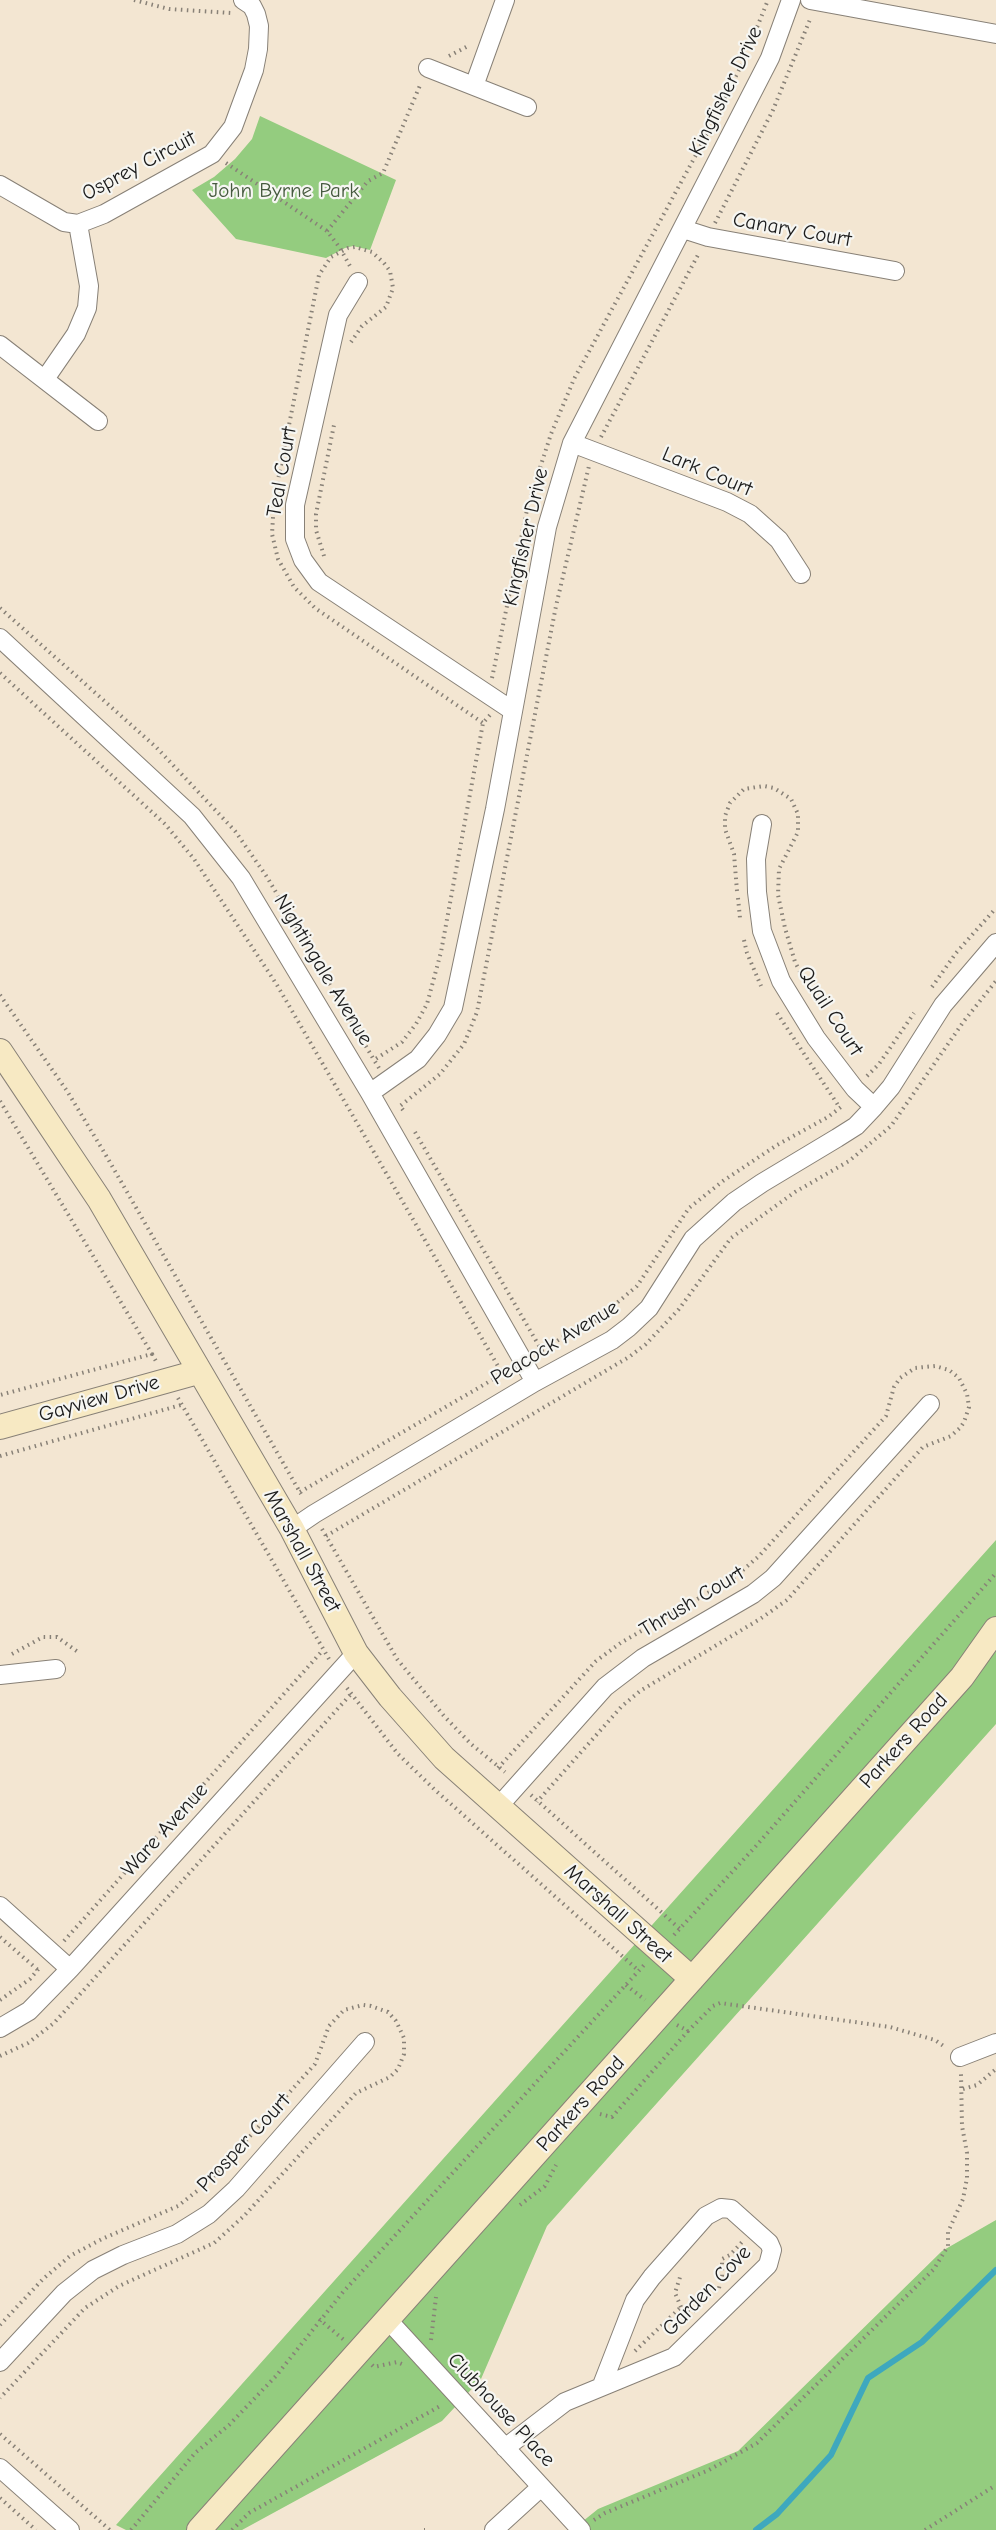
<!DOCTYPE html>
<html>
<head>
<meta charset="utf-8">
<style>
  body { margin:0 }
  canvas { display:block; background:#f3e6d2 }
</style>
</head>
<body>
<canvas width="996" height="2530"></canvas>
<script>
const ctx = document.querySelector('canvas').getContext('2d');
ctx.lineJoin = 'round';
function fillPath(path, color) { ctx.fillStyle = color; ctx.fill(path, 'evenodd'); }
const toPath = rows => new Path2D(rows.map(r => 'M' + r).join(''));
function strokePath(path, color, width, dash) { ctx.strokeStyle = color; ctx.lineWidth = width; ctx.lineCap = dash ? 'butt' : 'round'; ctx.setLineDash(dash || []); ctx.stroke(path); }
function write(font, color, halo, rows, align = 'center') {
  ctx.font = font + ' "Comic Neue",sans-serif'; ctx.lineWidth = 4.5; ctx.setLineDash([]); ctx.textBaseline = 'middle'; ctx.strokeStyle = halo; ctx.fillStyle = color; for (const [text, x, y, turn = 0] of rows) {
    ctx.save(); ctx.translate(x, y); ctx.rotate((+turn || 0) * Math.PI / 180); ctx.textAlign = isNaN(turn) ? turn : align; if (halo) ctx.strokeText(text, 0, 0); ctx.fillText(text, 0, 0); ctx.restore();
  }
}
fillPath(toPath([
  [260,116,396,180,370,250,353,246,345,248,326,258,236,239,192,190,214,177,235,159,252,139],
  [996,1540,996,1724,547,2226,481,2379,442,2421,242,2530,126,2530,116,2525],
  [996,2220,996,2530,572,2530,598,2509,738,2451,942,2251]
]), '#94cc7f');
strokePath(toPath([
  [756,2530,777,2514,831,2455,868,2378,922,2342,996,2270]
]), '#3ea8be', 6);
const street = toPath([
  [810,0,996,34],
  [428,68,527,107],
  [474,86,505,0],
  [0,185,64,222,78,224,104,214,212,154,233,127,254,70,258,49,259,26,256,14,252,6,243,0],
  [683,229,708,237,895,271],
  [358,282,338,315,295,505,295,539,303,560,319,582,513,711],
  [0,345,98,421],
  [45,379,76,334,87,308,89,286,78,224],
  [572,443,727,502,750,514,779,540,801,574],
  [0,638,192,816,241,878,370,1093,535,1382],
  [762,824,756,859,757,892,762,931,781,981,816,1038,855,1089,874,1107],
  [370,1093,418,1059,437,1035,453,1008,495,809,547,527,572,443,770,58,791,0],
  [292,1529,314,1514,535,1382,612,1340,629,1327,649,1308,693,1239,734,1202,762,1183,837,1138,856,1126,874,1107,891,1087,943,1005,996,943],
  [0,1675,56,1669],
  [498,1807,605,1687,643,1658,753,1594,773,1578,930,1404],
  [0,1906,70,1969],
  [0,2028,29,2011,70,1969,356,1653],
  [960,2057,996,2043],
  [388,2320,581,2530],
  [0,2362,64,2293,93,2270,123,2255,177,2234,209,2214,236,2189,365,2042],
  [505,2448,565,2402,674,2357,768,2265,772,2250,769,2243,731,2209,721,2208,706,2216,652,2277,635,2300,602,2385],
  [0,2468,70,2530],
  [494,2530,541,2487]
]);
const secondary = toPath([
  [0,1051,99,1199,292,1529,356,1653,390,1697,444,1758,692,1979],
  [0,1427,198,1372],
  [199,2530,962,1677,996,1629]
]);
strokePath(street, '#888177', 20);
strokePath(secondary, '#888177', 26);
strokePath(toPath([
  [134,0,169,9,231,13],
  [449,56,468,46],
  [226,163,327,231,340,248,351,268],
  [715,223,773,110,811,17],
  [327,231,368,181,383,173,421,83],
  [351,342,362,326,386,307,393,288,390,271,384,263,372,252,355,247,348,248,331,257,319,275,274,500,272,534,278,559,294,587,315,608,483,723],
  [601,437,699,253],
  [324,556,316,530,316,514,334,425],
  [0,608,156,747,235,831,267,877,374,1060],
  [0,673,165,824,194,859,277,985,502,1373],
  [492,678,528,505,551,434,574,379,697,153,743,62,768,0],
  [737,891,734,854,725,829,725,816,730,803,744,789,764,786,774,788,791,799,798,814,798,832,779,869,778,895,785,928,795,962,805,981],
  [738,898,740,918],
  [744,940,747,953,761,986],
  [932,987,956,953,996,908],
  [0,995,67,1091,104,1152,301,1494],
  [777,1013,840,1108],
  [379,1068,374,1060,402,1042,416,1024,427,1004,441,952,483,723,490,715],
  [867,1076,879,1064,914,1013],
  [0,1101,152,1354,0,1395],
  [403,1110,400,1106,440,1074,464,1044,477,1012,556,606,589,466],
  [415,1132,542,1351,536,1354],
  [542,1350,565,1336,593,1323,637,1286,689,1208,723,1181,777,1145,828,1117,841,1107],
  [152,1354,157,1363],
  [178,1398,329,1659],
  [0,1456,181,1405],
  [300,1492,509,1370],
  [322,1529,397,1659,444,1716,471,1744,505,1772],
  [326,1536,629,1357,646,1344,679,1309,731,1238,795,1192,849,1161,891,1126,964,1021,996,981],
  [12,1654,43,1637,57,1637,78,1652],
  [347,1688,398,1754,434,1789,639,1971],
  [498,1768,596,1661,622,1642,734,1578,759,1556,886,1416,894,1387,900,1378,915,1368,935,1366,949,1370,959,1378,967,1394,969,1407,964,1422,960,1428,951,1436,923,1447,787,1600,760,1619,640,1691,621,1707,537,1802],
  [531,1795,680,1929],
  [674,1935,756,1846,996,1573],
  [0,1937,38,1970],
  [64,1941,323,1650],
  [626,1985,645,2000],
  [0,2000,30,1979,41,1966],
  [677,2025,688,2031,713,2006,720,2003,890,2027,935,2040,945,2047],
  [0,2056,28,2043,54,2023,351,1694],
  [963,2089,977,2085,996,2069],
  [600,2114,612,2117,688,2031],
  [520,2205,545,2186,556,2165],
  [719,2288,722,2276,722,2259,730,2255,743,2241],
  [681,2307,675,2293,681,2274],
  [319,2319,344,2340],
  [0,2325,43,2279,70,2256,102,2239,178,2206,197,2191,216,2174,315,2064,329,2026,344,2010,363,2005,371,2006,388,2012,396,2021,404,2038,404,2054,398,2069,390,2077,356,2093,244,2216,214,2243,119,2286,85,2308,0,2398],
  [431,2340,436,2297],
  [635,2351,681,2307,685,2310,695,2311],
  [372,2365,374,2367,397,2362,404,2365],
  [498,2414,513,2418],
  [0,2434,110,2530],
  [0,2498,36,2530],
  [594,2520,605,2513,709,2470,757,2443,934,2269,948,2246,948,2232,963,2199,967,2178,967,2153,962,2126,961,2074],
  [131,2530,195,2453,229,2425,276,2376,343,2292,645,1964],
  [232,2530,249,2513,442,2405],
  [424,2530,425,2530],
  [925,2530,996,2485]
]), '#888177', 4, [1.5, 4.5]);
strokePath(street, '#fff', 18);
strokePath(secondary, '#f7e9c3', 24);
write('21px', '#1c1c1c', '#f6f6f2', [
  ["Kingfisher Drive",726,91,-64],
  ["Osprey Circuit",139,166,-28],
  ["Canary Court",792,230,10],
  ["Teal Court",282,472,-80],
  ["Lark Court",707,472,23],
  ["Kingfisher Drive",526,537,-77],
  ["Nightingale Avenue",323,970,59],
  ["Quail Court",830,1011,57],
  ["Peacock Avenue",555,1343,-31],
  ["Gayview Drive",99,1399,-16],
  ["Marshall Street",302,1551,61],
  ["Thrush Court",692,1602,-31],
  ["Parkers Road",904,1741,-48],
  ["Ware Avenue",165,1830,-48],
  ["Marshall Street",618,1914,42],
  ["Parkers Road",581,2104,-48],
  ["Prosper Court",244,2143,-47],
  ["Garden Cove",707,2291,-46],
  ["Clubhouse Place",501,2410,47]
]);
write('21px', '#465a3f', '#f6f6f2', [
  ["John Byrne Park",284,191]
]);
</script>
</body>
</html>
